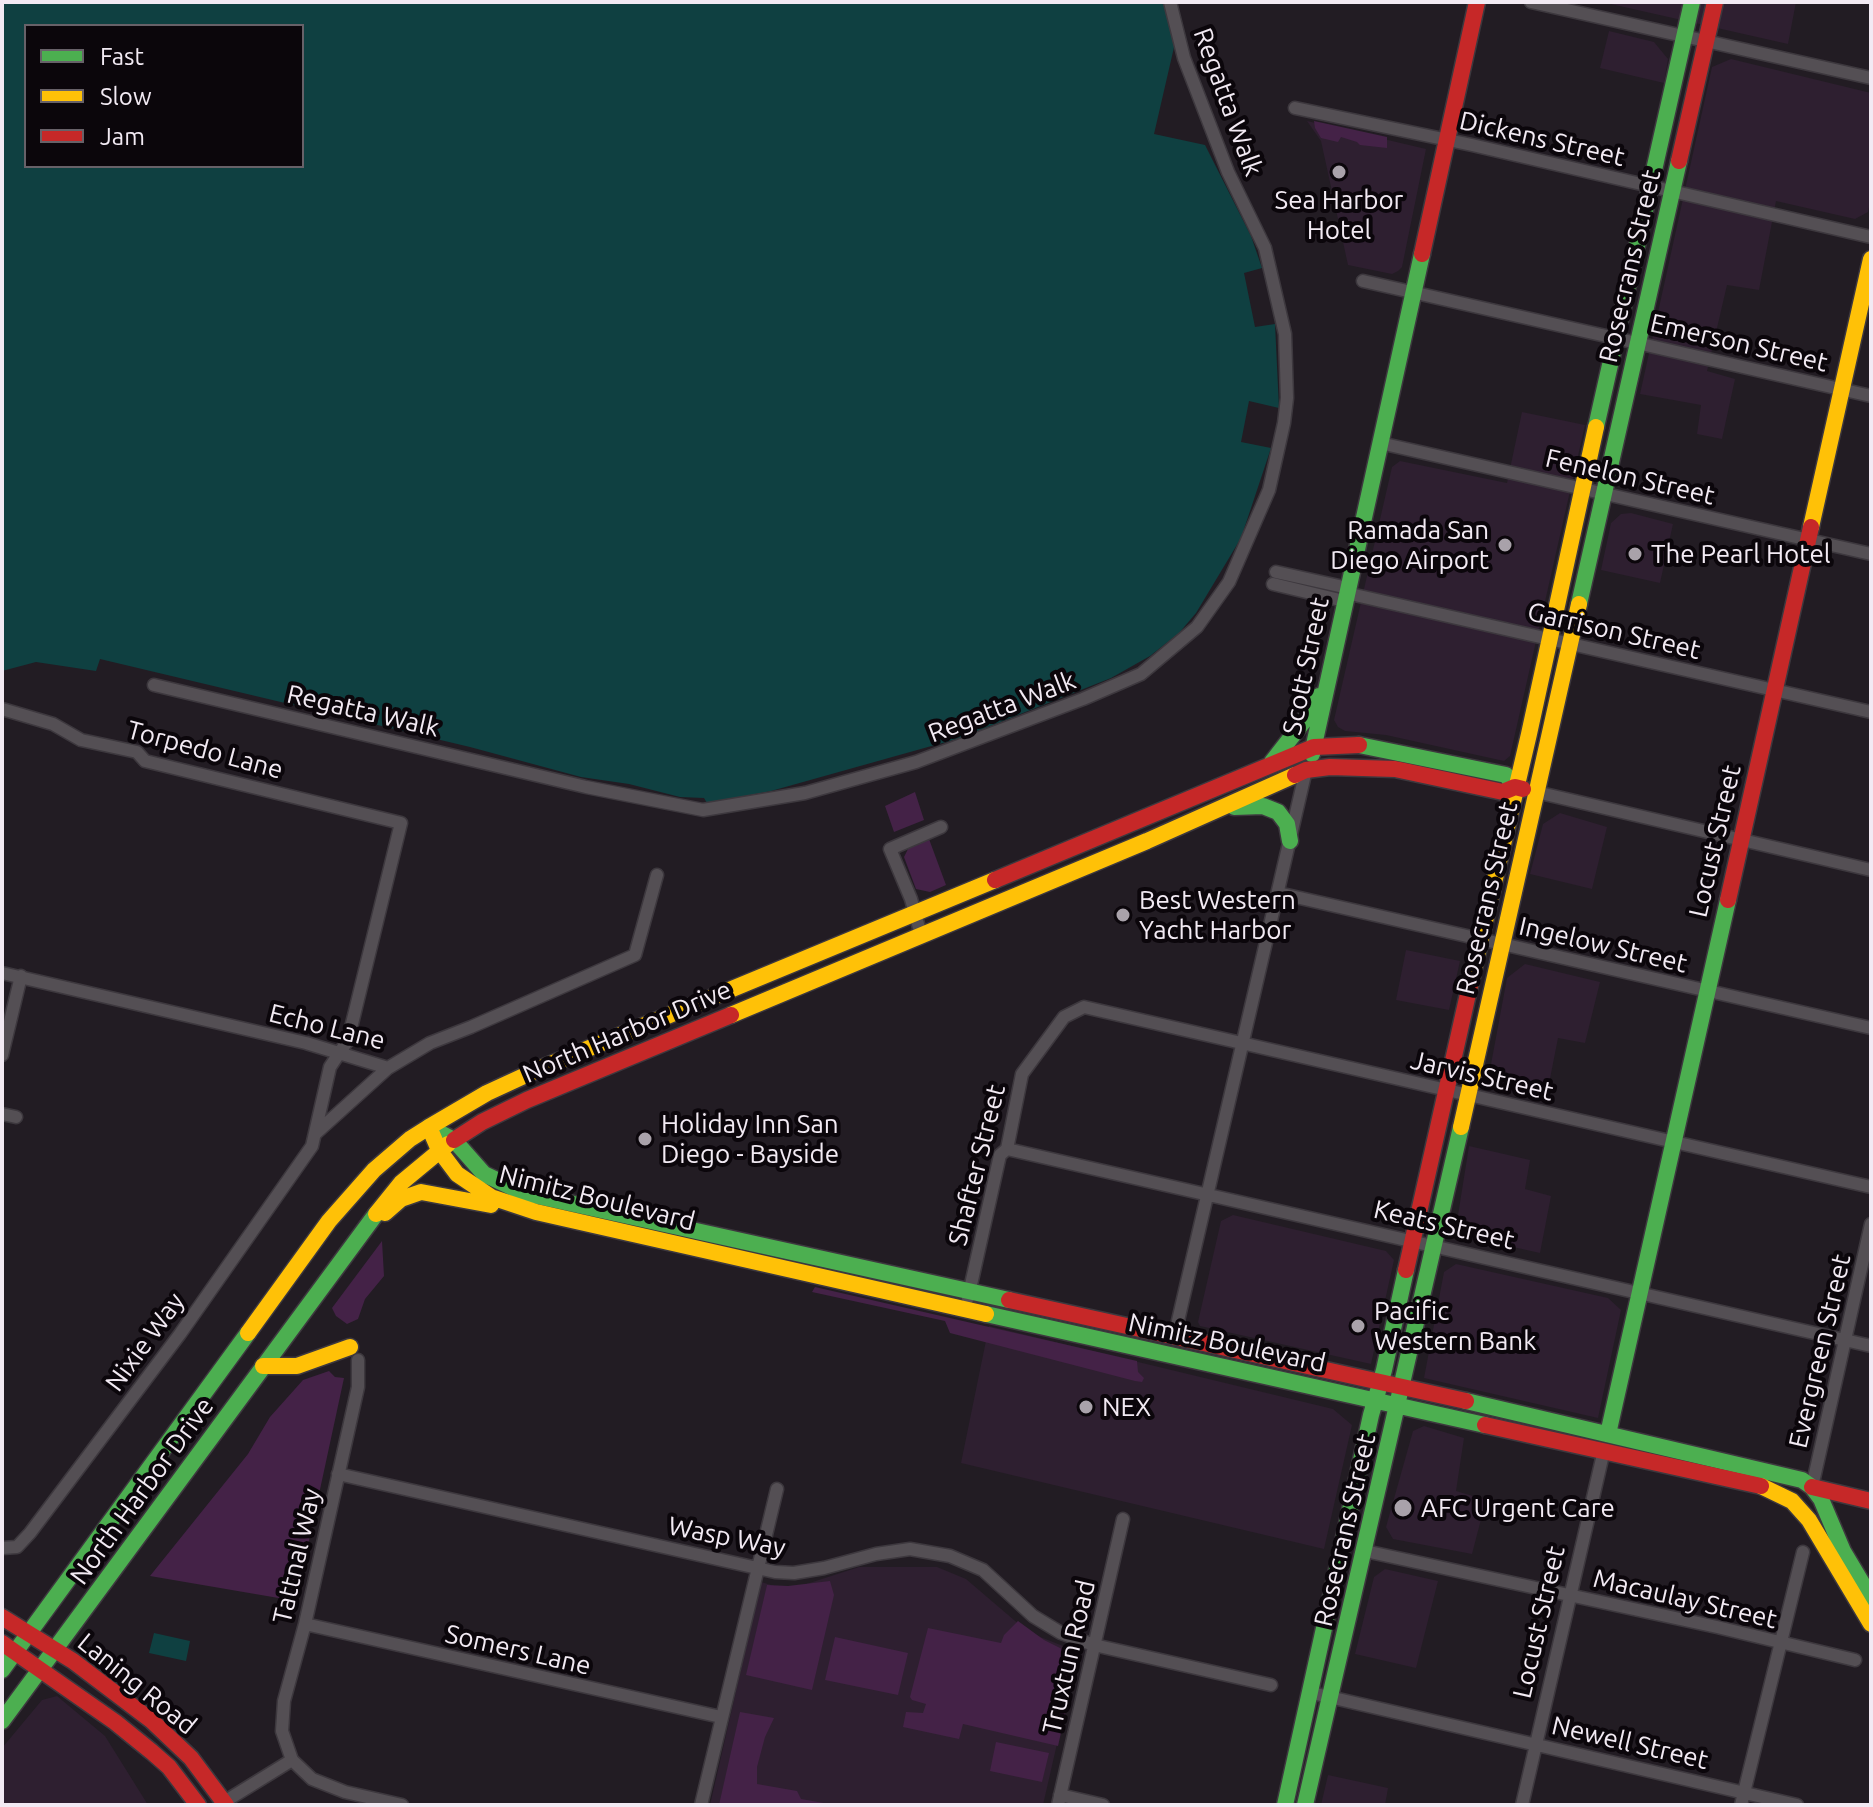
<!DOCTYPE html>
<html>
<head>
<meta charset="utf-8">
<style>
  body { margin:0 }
  #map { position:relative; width:1873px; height:1807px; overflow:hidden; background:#221c23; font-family:Ubuntu,sans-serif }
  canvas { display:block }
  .frame { position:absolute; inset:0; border:4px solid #f2eaf3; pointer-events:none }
  .legend { position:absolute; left:24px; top:24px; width:280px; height:144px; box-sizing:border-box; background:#0b060b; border:2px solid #676168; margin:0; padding:10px 14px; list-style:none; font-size:24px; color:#f2eaf3 }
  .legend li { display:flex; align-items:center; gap:16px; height:40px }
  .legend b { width:40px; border:2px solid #676168 }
</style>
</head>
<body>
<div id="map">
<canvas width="1873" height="1807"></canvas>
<div class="frame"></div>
<ul class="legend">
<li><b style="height:10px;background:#4caf50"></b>Fast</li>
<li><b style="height:10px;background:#ffc107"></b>Slow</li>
<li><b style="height:10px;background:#c62828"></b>Jam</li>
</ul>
</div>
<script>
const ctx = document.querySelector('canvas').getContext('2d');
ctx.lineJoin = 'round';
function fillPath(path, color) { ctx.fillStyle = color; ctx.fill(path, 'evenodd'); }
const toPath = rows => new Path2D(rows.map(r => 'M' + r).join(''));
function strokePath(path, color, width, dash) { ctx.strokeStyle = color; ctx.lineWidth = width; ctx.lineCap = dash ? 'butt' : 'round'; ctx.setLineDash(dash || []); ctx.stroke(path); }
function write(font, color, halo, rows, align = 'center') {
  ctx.font = font + ' Ubuntu,sans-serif'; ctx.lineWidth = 8; ctx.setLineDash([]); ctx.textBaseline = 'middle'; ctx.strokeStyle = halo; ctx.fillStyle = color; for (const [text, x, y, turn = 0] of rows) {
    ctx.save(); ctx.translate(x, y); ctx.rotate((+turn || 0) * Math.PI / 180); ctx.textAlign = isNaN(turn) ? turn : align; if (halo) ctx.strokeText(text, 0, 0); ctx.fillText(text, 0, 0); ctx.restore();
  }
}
fillPath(toPath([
  [1602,2,1796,2,1788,44],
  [1609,31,1654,42,1668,59,1664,83,1600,68],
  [1731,59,1871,93,1871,197,1868,212,1855,219,1776,201,1759,290,1727,285,1707,371,1735,379,1722,439,1697,434,1701,405,1640,394,1712,67],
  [1307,121,1426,149,1402,267,1398,271,1392,274,1348,265,1321,141],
  [1522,412,1585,425,1510,756,1504,761,1386,735,1345,731,1338,727,1334,720,1392,467,1400,461,1507,483],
  [1631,513,1673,524,1660,583,1601,570,1611,523,1621,514],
  [1560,813,1607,827,1592,889,1530,874,1543,824],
  [1406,950,1460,961,1449,1010,1396,1000],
  [1525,964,1600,982,1585,1043,1558,1038,1546,1099,1500,1089,1489,1075,1507,978],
  [1469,1146,1530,1160,1525,1189,1551,1196,1540,1253,1455,1234],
  [1233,1215,1386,1251,1394,1260,1371,1364,1200,1326,1198,1322,1221,1221],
  [1456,1264,1608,1298,1621,1310,1598,1418,1424,1378,1444,1272],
  [989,1326,1333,1409,1352,1425,1324,1549,961,1463],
  [1424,1426,1464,1438,1456,1491,1486,1500,1472,1554,1393,1539,1386,1527,1413,1431],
  [859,1567,937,1567,966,1579,1028,1632,1078,1652,1043,1805,710,1805,761,1582,788,1590],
  [1385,1569,1438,1581,1416,1668,1355,1654,1374,1577],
  [57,1696,105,1736,148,1805,2,1805,2,1748,42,1700],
  [1328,1775,1388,1788,1385,1805,1321,1805]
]), '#2e1f30');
fillPath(toPath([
  [1314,121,1387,137,1387,148,1360,145,1357,142,1341,137,1338,142,1321,138,1315,128],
  [915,792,924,820,894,832,885,806],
  [929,839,946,885,930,892,916,889,904,857,909,847],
  [382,1241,384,1276,365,1299,358,1319,347,1324,336,1316,332,1308],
  [815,1287,1137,1361,1138,1372,1144,1378,1142,1382,1135,1381,950,1333,945,1321,812,1292],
  [329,1371,335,1377,344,1378,296,1601,150,1576,248,1454,270,1417,303,1380],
  [830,1581,834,1595,812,1690,746,1675,767,1585,788,1586],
  [1018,1621,1044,1640,1078,1657,1058,1746,963,1724,959,1739,903,1727,906,1712,923,1713,926,1704,912,1700,910,1697,928,1628,1001,1643,1004,1635],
  [835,1637,908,1653,898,1695,825,1680],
  [740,1712,774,1718,765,1737,757,1767,757,1784,797,1791,801,1799,835,1805,719,1805],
  [996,1742,1049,1753,1042,1782,990,1771]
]), '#442247');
fillPath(toPath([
  [2,2,1163,2,1175,43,1154,134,1205,145,1251,236,1262,268,1244,273,1255,327,1275,324,1279,408,1249,401,1241,442,1271,448,1241,538,1196,613,1179,633,1150,656,1111,678,960,738,771,791,707,803,704,798,680,797,629,784,581,777,470,747,100,659,96,671,36,662,2,671],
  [26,26,302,26,302,166,26,166],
  [154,1633,190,1641,186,1661,149,1653]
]), '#0f4041');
const street = toPath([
  [1531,2,1871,78],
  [1295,108,1472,145,1871,237],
  [1363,281,1871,396],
  [1380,443,1871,554],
  [1276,572,1348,588],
  [1273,584,1344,601],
  [1346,593,1871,712],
  [154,685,586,787,703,810,805,793,916,762,1083,699,1141,674,1197,627,1229,582,1269,490,1284,423,1287,398,1285,334,1265,248,1228,172,1184,58,1170,2],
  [2,709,53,724,81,740,137,752,145,761,401,823,348,1040,330,1067,312,1146,180,1334,30,1533,17,1547,2,1548],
  [1536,792,1871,870],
  [1278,893,1871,1028],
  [921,935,911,899,890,849,941,827],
  [2,973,306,1043,388,1068,430,1043,471,1027,635,955,657,875],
  [2,1055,21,976],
  [2,1114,16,1117],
  [315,1134,388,1068],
  [1007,1149,1871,1346],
  [968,1298,1000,1155,1007,1149,1022,1074,1064,1017,1084,1007,1871,1187],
  [1174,1338,1306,770],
  [358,1360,358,1387,305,1624,284,1701,282,1731,292,1760,312,1779,345,1792,402,1805],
  [338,1474,775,1572,794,1573,824,1568,876,1554,910,1549,950,1556,983,1570,1033,1616,1061,1633,1094,1645,1271,1685],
  [1812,1487,1871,1224],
  [1365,1551,1717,1627,1855,1660],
  [305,1624,721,1717],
  [1312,1693,1797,1805],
  [1060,1795,1103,1805],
  [224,1802,292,1760],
  [701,1805,777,1489],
  [1058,1805,1123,1519],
  [1522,1805,1604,1450],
  [1741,1805,1803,1552]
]);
const fast = toPath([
  [1596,427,1692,2],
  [1579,604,1679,161],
  [1359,745,1506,775,1515,787],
  [1312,754,1422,254],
  [1272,762,1307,717,1319,696],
  [1234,807,1263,806,1278,812,1287,824,1290,841],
  [429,1127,454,1140,484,1174,524,1193,1009,1300],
  [986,1314,1485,1425],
  [1466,1401,1802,1480,1812,1487,1821,1499,1843,1551,1871,1598],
  [1608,1434,1728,900],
  [2,1670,248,1333],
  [2,1721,376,1214],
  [1285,1805,1371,1415,1384,1370,1406,1270],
  [1305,1805,1461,1127]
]);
const slow = toPath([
  [1811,527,1871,259],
  [1470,985,1529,734,1596,427],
  [731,1015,1147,841,1295,775],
  [429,1127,487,1093,539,1069,995,880],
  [429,1127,439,1150,457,1174,491,1197,536,1212,986,1314],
  [1461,1127,1579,604],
  [385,1213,401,1199,421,1192,491,1205],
  [376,1214,401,1183,448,1144],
  [248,1333,329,1221,374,1170,410,1139,429,1127],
  [263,1366,297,1366,350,1347],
  [1761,1486,1792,1501,1809,1520,1871,1624]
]);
const jam = toPath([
  [1679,161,1715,2],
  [1422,254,1477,2],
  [1295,775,1306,770,1330,767,1395,769,1503,792,1515,787,1523,789],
  [995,880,1314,747,1359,745],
  [1728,900,1811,527],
  [454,1140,482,1122,527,1100,731,1015],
  [1406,1270,1470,985],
  [1009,1300,1466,1401],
  [1485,1425,1761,1486],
  [1812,1487,1871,1501],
  [2,1617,73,1661,152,1721,191,1758,226,1805],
  [2,1643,115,1722,152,1752,169,1767,198,1805]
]);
strokePath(street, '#3d383e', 15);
strokePath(fast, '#3d383e', 19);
strokePath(slow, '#3d383e', 19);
strokePath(jam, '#3d383e', 19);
strokePath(street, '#544f54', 12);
strokePath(fast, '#4caf50', 16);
strokePath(slow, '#ffc107', 16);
strokePath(jam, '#c62828', 16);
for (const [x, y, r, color] of [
  [1339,172,8,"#a9a2aa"],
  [1505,545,8,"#a9a2aa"],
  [1635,554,8,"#a9a2aa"],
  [1123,915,8,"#a9a2aa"],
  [645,1139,8,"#a9a2aa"],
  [1358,1326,8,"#a9a2aa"],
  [1086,1407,8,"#a9a2aa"],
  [1403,1508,10,"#a9a2aa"]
]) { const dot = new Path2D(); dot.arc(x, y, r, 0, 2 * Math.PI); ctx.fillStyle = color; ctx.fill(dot); strokePath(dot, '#0b060b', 3); }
write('26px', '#f2eaf3', '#0b060b', [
  ["Regatta Walk",1228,102,70],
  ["Dickens Street",1542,139,13],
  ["Rosecrans Street",1630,266,-77],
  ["Emerson Street",1739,343,13],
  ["Fenelon Street",1630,477,13],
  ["Garrison Street",1614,631,13],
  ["Scott Street",1306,666,-78],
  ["Regatta Walk",1002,707,-21],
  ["Regatta Walk",363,711,13],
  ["Torpedo Lane",205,750,15],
  ["Locust Street",1715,841,-77],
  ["Rosecrans Street",1487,898,-77],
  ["Ingelow Street",1603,945,13],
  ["Echo Lane",327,1027,14],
  ["North Harbor Drive",627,1032,-23],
  ["Jarvis Street",1482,1076,13],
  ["Shafter Street",977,1165,-76],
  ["Nimitz Boulevard",597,1198,14],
  ["Keats Street",1444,1225,13],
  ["Nixie Way",145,1342,-54],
  ["Nimitz Boulevard",1227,1343,12],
  ["Evergreen Street",1820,1351,-77],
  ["North Harbor Drive",142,1491,-54],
  ["Rosecrans Street",1345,1530,-77],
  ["Wasp Way",727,1537,11],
  ["Tattnal Way",297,1556,-77],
  ["Macaulay Street",1685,1599,13],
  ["Locust Street",1539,1622,-77],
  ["Somers Lane",518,1650,13],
  ["Truxtun Road",1069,1657,-77],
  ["Laning Road",137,1684,39],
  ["Newell Street",1630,1743,13]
]);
write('26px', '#f2eaf3', '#0b060b', [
  ["Sea Harbor",1339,200,"center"],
  ["Hotel",1339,230,"center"],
  ["Ramada San",1489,530,"right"],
  ["Diego Airport",1489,560,"right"],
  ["The Pearl Hotel",1651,554],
  ["Best Western",1139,900],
  ["Yacht Harbor",1139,930],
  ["Holiday Inn San",661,1124],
  ["Diego - Bayside",661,1154],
  ["Pacific",1374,1311],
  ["Western Bank",1374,1341],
  ["NEX",1102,1407],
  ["AFC Urgent Care",1421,1508]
], 'left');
</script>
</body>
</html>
